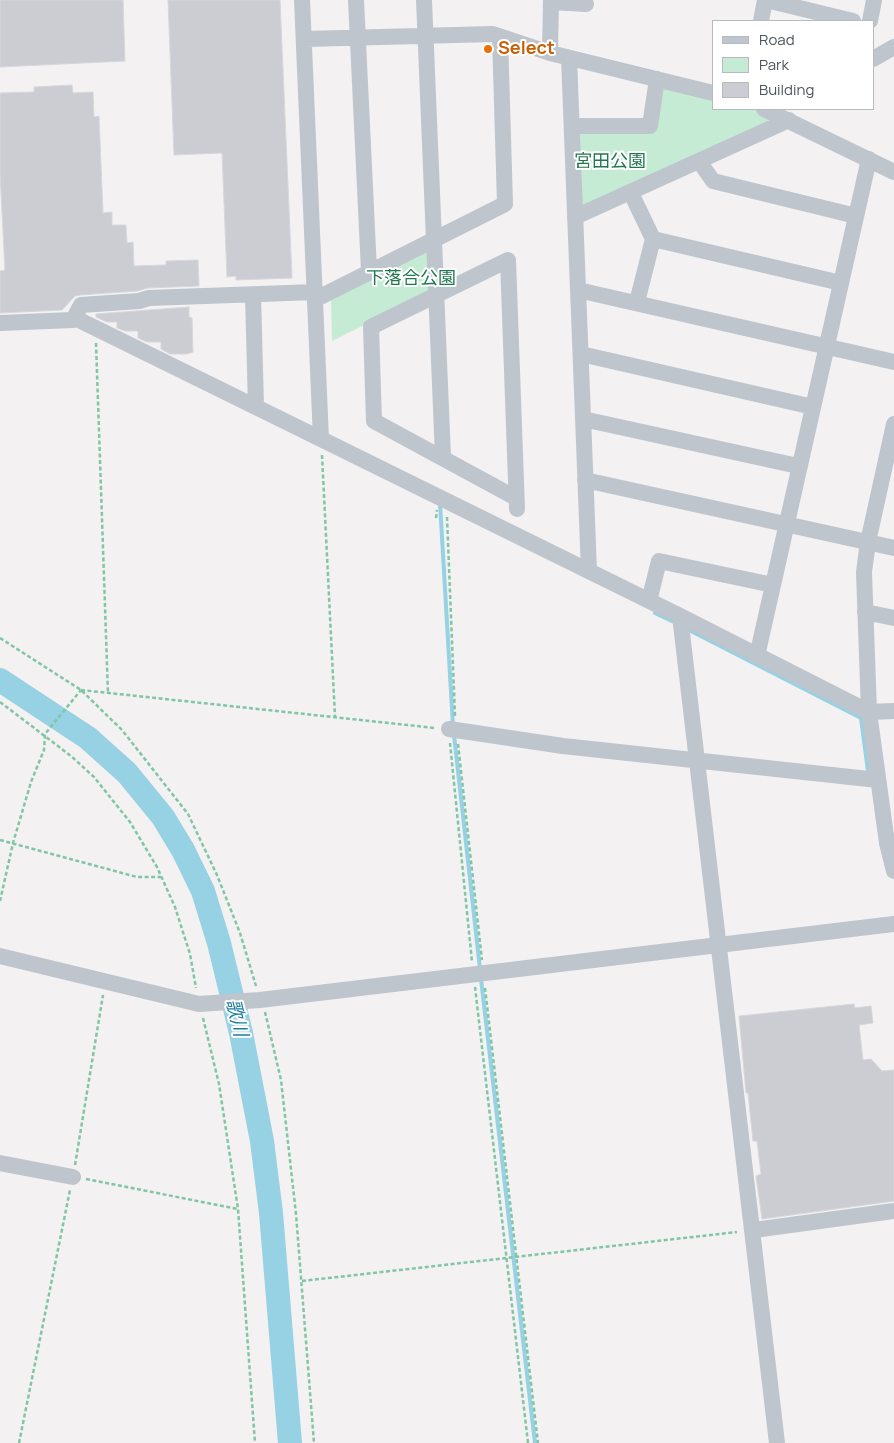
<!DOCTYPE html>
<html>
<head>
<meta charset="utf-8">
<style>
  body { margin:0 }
  #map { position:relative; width:894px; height:1443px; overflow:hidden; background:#f3f1f1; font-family:Manrope,sans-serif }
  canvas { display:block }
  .legend { position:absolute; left:712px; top:20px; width:162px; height:90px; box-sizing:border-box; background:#fff; border:1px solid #b7bbbe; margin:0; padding:6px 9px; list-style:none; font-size:15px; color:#4b545d }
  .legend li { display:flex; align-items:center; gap:10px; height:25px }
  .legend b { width:25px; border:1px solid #b7bbbe }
</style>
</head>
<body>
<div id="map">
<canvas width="894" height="1443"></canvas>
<ul class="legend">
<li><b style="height:6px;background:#bec5cc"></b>Road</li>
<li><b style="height:14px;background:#c5ebd5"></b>Park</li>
<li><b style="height:14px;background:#cbcdd3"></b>Building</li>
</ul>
</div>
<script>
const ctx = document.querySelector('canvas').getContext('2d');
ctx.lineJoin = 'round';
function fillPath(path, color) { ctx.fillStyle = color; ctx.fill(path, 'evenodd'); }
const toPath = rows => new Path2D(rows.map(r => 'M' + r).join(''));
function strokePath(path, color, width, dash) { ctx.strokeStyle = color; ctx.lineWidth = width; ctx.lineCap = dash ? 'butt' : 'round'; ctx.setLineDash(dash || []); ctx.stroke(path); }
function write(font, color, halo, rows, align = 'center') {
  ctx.font = font + ' Manrope,"Noto Sans JP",sans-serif'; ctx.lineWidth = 4; ctx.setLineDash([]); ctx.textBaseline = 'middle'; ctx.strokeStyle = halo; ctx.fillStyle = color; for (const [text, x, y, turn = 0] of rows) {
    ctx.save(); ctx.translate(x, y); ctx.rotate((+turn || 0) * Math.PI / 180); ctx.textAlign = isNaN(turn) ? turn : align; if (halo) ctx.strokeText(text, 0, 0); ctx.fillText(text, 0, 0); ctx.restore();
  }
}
fillPath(toPath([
  [660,84,713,96,713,109,755,109,767,114,768,122,586,209,579,204,576,132,652,129],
  [429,246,432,291,332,341,331,298]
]), '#c5ebd5');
strokePath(toPath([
  [440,503,453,726],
  [655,613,676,623],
  [687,629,861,718,868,771],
  [454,735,480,969],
  [481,979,535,1443]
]), '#97d1e4', 4);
strokePath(toPath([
  [0,680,88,738,127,773,163,817,183,850,203,891,219,943,241,1033,262,1141,271,1213,290,1443]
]), '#97d1e4', 24);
const building = toPath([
  [0,0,123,0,125,61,0,67,0,0],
  [168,0,280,0,292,278,236,280,236,276,227,277,222,153,174,155,168,0],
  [72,85,73,93,93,92,94,117,99,116,103,213,112,212,112,225,126,225,127,243,133,242,134,266,166,265,166,261,198,260,199,286,148,288,137,291,80,295,75,296,62,310,0,313,0,271,5,270,0,174,0,93,34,92,34,87,72,85],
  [189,307,189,317,192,318,193,352,187,354,170,354,161,349,161,342,147,342,138,338,138,331,125,331,117,328,117,322,107,322,96,317,96,314,189,307],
  [854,1004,855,1008,871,1006,873,1023,859,1025,863,1060,871,1059,882,1071,894,1070,894,1201,762,1219,756,1176,761,1174,757,1141,753,1141,748,1093,746,1093,739,1016,854,1004]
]);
fillPath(building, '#cbcdd3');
strokePath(building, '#d6d7dc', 1);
strokePath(toPath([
  [96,343,108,694],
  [322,455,335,717],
  [447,517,455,716],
  [436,518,437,510],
  [0,638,81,690,122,730,188,814,217,875,240,933,256,986],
  [81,690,435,728],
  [0,702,71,756,94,777,130,822,157,867,175,907,190,954,196,988],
  [450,743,472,962],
  [458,744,482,960],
  [0,840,137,877,161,877],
  [0,901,13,843,31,782,44,750,45,734,81,690],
  [475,987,528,1443],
  [485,988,538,1443],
  [265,1012,281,1080,296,1214,314,1443],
  [203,1018,219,1084,238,1209,255,1443],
  [75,1165,103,995],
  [86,1179,238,1209],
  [302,1281,737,1232],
  [19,1443,70,1190]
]), '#80c6a6', 2.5, [4, 2.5]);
strokePath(toPath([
  [302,0,321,439,680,616,869,712,894,711],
  [356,0,369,271],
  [424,0,443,457],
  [766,0,853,21],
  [551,2,586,4],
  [761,21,765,0],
  [870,21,874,0],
  [305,39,493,34,550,53,713,93],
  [550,53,551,0],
  [569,58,589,571],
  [873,59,894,47],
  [764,109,894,172],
  [573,126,650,126,657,79],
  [699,161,713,181,856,216],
  [631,193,653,239,637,302],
  [575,217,789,120],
  [653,239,841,283],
  [578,290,894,362],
  [253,295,256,407],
  [316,299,505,204,500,37],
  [73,320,77,319,321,439],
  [0,323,73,320,81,305,139,301,149,298,315,292],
  [581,354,813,407],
  [583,419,798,466],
  [894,424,868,542,864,572,869,712,887,843,894,871],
  [585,480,894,548],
  [516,498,374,421,371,327,508,260,517,509],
  [649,601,659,561,773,585],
  [865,612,894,618],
  [680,616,777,1443],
  [757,656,869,159],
  [449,729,563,746,878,780],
  [0,956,199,1004,260,1000,894,924],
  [0,1163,73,1177],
  [754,1230,894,1211]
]), '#bec5cc', 16);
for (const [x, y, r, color] of [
  [488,49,5,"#e8710a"]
]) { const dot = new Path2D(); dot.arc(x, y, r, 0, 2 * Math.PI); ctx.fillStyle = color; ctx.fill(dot); strokePath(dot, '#fff', 2); }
write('bold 18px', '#c56008', '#fff', [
  ["Select",498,49]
], 'left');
write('18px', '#21784f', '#fff', [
  ["宮田公園",610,162],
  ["下落合公園",411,279]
]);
write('italic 19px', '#1c7f9f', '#fff', [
  ["歌川",236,1018,76]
]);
</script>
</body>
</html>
